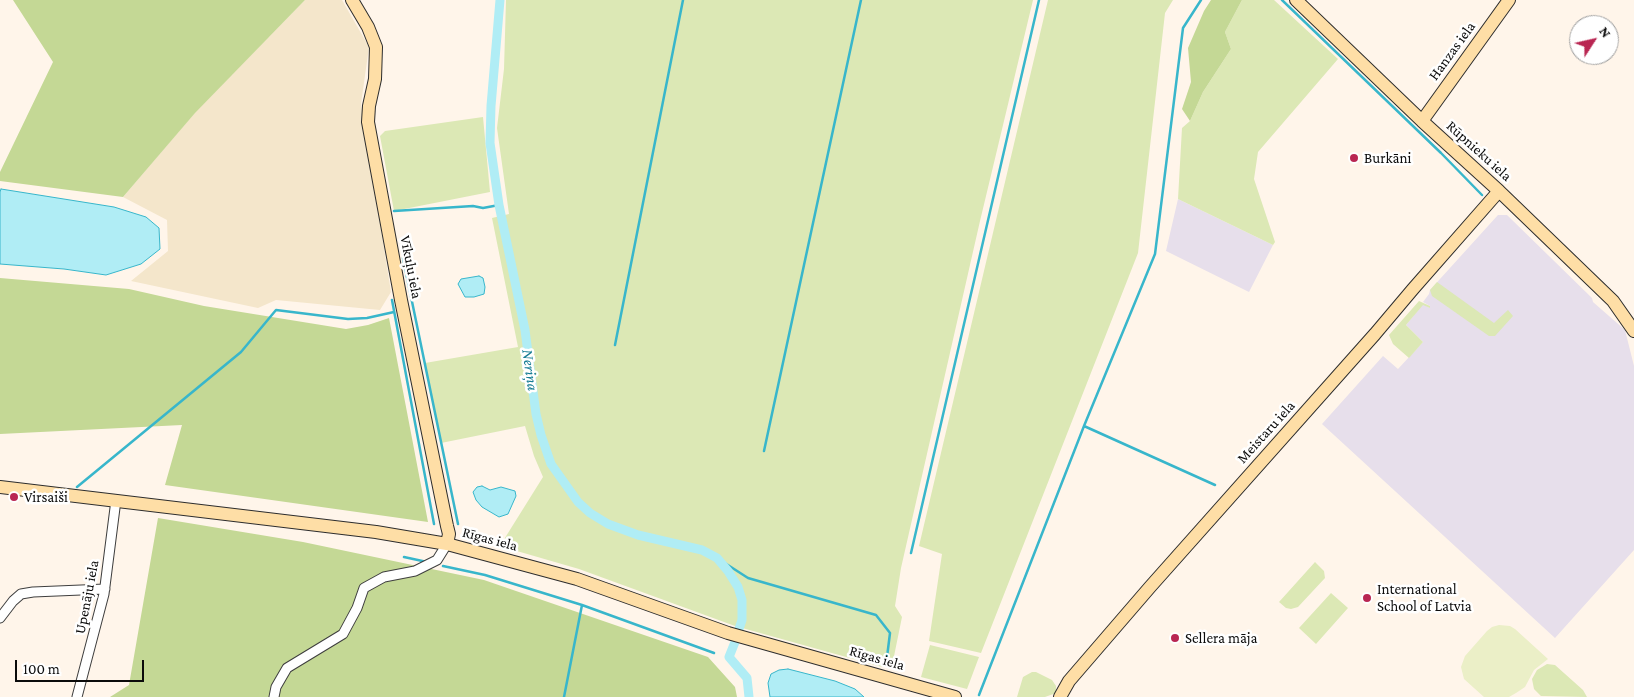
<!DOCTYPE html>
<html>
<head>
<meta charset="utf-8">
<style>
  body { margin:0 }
  #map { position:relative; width:1634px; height:697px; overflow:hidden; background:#fff5ea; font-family:"Crimson Pro",serif }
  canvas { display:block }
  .north { position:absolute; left:1569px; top:15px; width:50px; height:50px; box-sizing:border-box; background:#fff; border:1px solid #9d9d9d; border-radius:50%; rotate:55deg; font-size:14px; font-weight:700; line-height:20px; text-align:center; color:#0b0b0b }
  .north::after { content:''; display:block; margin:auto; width:18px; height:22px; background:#b92652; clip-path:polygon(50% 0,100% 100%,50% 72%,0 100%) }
  .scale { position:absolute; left:15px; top:660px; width:129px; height:22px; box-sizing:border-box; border:2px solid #0b0b0b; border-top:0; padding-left:6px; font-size:15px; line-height:18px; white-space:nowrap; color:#0b0b0b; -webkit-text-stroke:4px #fff; paint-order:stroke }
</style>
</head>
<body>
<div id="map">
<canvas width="1634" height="697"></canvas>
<div class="north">N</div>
<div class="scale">100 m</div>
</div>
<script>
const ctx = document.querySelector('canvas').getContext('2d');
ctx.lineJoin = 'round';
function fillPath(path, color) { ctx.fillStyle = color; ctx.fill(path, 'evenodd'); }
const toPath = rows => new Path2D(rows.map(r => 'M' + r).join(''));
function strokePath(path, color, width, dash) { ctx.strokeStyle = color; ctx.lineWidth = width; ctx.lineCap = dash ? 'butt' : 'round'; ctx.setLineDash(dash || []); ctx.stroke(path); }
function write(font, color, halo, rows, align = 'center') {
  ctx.font = font + ' "Crimson Pro",serif'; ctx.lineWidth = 5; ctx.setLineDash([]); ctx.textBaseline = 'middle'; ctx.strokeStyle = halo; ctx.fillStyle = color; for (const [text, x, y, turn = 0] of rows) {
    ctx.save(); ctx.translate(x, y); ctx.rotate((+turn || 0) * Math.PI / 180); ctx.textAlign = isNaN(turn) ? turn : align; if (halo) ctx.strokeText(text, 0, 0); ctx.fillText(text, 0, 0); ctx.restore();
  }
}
fillPath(toPath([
  [1178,199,1273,245,1249,292,1166,251],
  [1498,215,1507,215,1592,298,1593,302,1625,330,1634,366,1634,550,1555,638,1322,424,1383,356,1398,369,1423,342,1406,325,1423,304,1430,308,1430,306,1423,302,1429,294,1430,290]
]), '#e7dfeb');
fillPath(toPath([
  [305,0,342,0,369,47,361,104,391,292,380,310,276,300,258,308,131,281,168,251,167,220,123,197,197,110]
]), '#f4e6cb');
fillPath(toPath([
  [506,0,1033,0,980,221,901,568,895,606,902,617,892,666,882,667,735,626,579,569,503,547,503,541,543,477,534,456,525,426,441,443,425,363,518,347,492,218,509,214,497,128,504,69],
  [1048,0,1173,0,1165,13,1138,253,981,653,929,641,942,554,919,546],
  [1242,0,1274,0,1338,59,1258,152,1254,179,1275,242,1273,245,1178,199,1182,128,1190,121,1203,92,1231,49,1225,32],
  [483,117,490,192,394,211,380,136,385,131],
  [1437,282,1494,323,1508,310,1513,316,1495,336,1489,336,1432,296,1430,290],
  [1419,301,1430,306,1430,308,1423,305,1406,325,1423,342,1409,358,1393,344,1389,335],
  [1315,562,1324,571,1325,578,1298,607,1291,609,1286,608,1279,602],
  [1331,593,1348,608,1316,644,1299,628],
  [930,645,979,657,967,689,921,677],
  [1547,664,1555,665,1583,690,1587,697,1541,696,1534,689,1532,679,1537,670],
  [1032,672,1036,672,1052,680,1056,686,1056,693,1045,697,1017,697,1023,677]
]), '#dce8b5');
fillPath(toPath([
  [13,0,305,0,195,113,123,197,0,181,0,172,53,62],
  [1211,0,1242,0,1225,32,1231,49,1203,92,1190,121,1182,109,1191,82,1188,48,1204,11],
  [0,278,129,289,204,306,346,329,368,325,389,318,428,522,165,485,182,425,0,434],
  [158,518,303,542,484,580,708,657,735,687,737,697,110,697,129,685]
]), '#c4d895');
fillPath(toPath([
  [1499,625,1510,626,1515,629,1548,659,1534,670,1525,687,1516,693,1509,697,1484,697,1464,679,1461,667,1465,656,1487,631,1492,627]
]), '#ebefc7');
const water = toPath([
  [1,189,114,207,146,217,159,228,160,249,141,264,106,275,64,269,0,264,0,192,1,189],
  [479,276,483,278,485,287,484,294,474,297,465,297,458,284,461,279,479,276],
  [482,486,490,490,501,487,515,491,516,496,508,514,499,517,482,507,476,500,473,492,477,487,482,486],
  [788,669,835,681,855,689,864,697,770,697,768,683,771,674,779,670,788,669]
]);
fillPath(water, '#b0edf5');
strokePath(water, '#38b6cb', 1);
strokePath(toPath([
  [1282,0,1441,153,1482,195],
  [394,211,473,206,483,208,499,205],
  [403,258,458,524],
  [392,300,434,524],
  [615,345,683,0],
  [1084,426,1215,485],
  [764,451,861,0],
  [77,487,241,352,276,310,348,319,367,318,394,312],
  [911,553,1039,0],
  [404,557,427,562],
  [717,558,748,578,876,615,890,633,887,657],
  [443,566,485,575,582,605,714,653],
  [979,695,1084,426,1155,254,1183,28,1201,0],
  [564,697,582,605]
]), '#38b6cb', 2.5);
strokePath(toPath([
  [500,0,491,106,490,143,499,205,525,330,536,414,541,435,551,464,578,502,590,513,608,524,638,535,702,550,717,558,728,571,738,587,742,600,742,620,739,629],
  [735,642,729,657,747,678,749,697]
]), '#b0edf5', 9);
const street = toPath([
  [0,618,13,601,21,594,33,592,105,589],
  [77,697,104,594,116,500],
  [274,697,276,687,287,668,343,634,357,608,364,588,384,577,415,571,437,560,447,544]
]);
const secondary = toPath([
  [352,0,368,27,376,47,375,79,369,106,368,122,401,300,447,526,449,534,447,544],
  [1296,0,1422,121,1499,191,1613,301,1634,331],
  [1422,121,1509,0],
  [0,487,376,532,447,544,577,579,728,633,955,697],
  [1060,697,1069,681,1150,587,1375,334,1413,289,1499,191]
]);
strokePath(street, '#3e3e3e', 11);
strokePath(secondary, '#2d2d2d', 14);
strokePath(street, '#fff', 9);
strokePath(secondary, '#fedea6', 12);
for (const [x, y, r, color] of [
  [1354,158,5,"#b92652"],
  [14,497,5,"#b92652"],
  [1367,598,5,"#b92652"],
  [1175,638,5,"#b92652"]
]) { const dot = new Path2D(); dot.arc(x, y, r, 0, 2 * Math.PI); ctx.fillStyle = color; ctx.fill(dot); strokePath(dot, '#fff', 2); }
write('15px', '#0b0b0b', '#fff', [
  ["Hanzas iela",1452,51,-54],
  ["Rūpnieku iela",1479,151,42],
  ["Vīkuļu iela",411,267,79],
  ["Meistaru iela",1266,432,-48],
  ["Rīgas iela",490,539,15],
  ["Upenāju iela",87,597,-79],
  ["Rīgas iela",877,658,16]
]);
write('15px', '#0b0b0b', '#fff', [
  ["Burkāni",1364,158],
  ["Virsaiši",24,497],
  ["International",1377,589],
  ["School of Latvia",1377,606],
  ["Sellera māja",1185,638]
], 'left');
write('italic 16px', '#177d94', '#fff', [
  ["Neriņa",530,370,82]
]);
</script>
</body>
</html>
